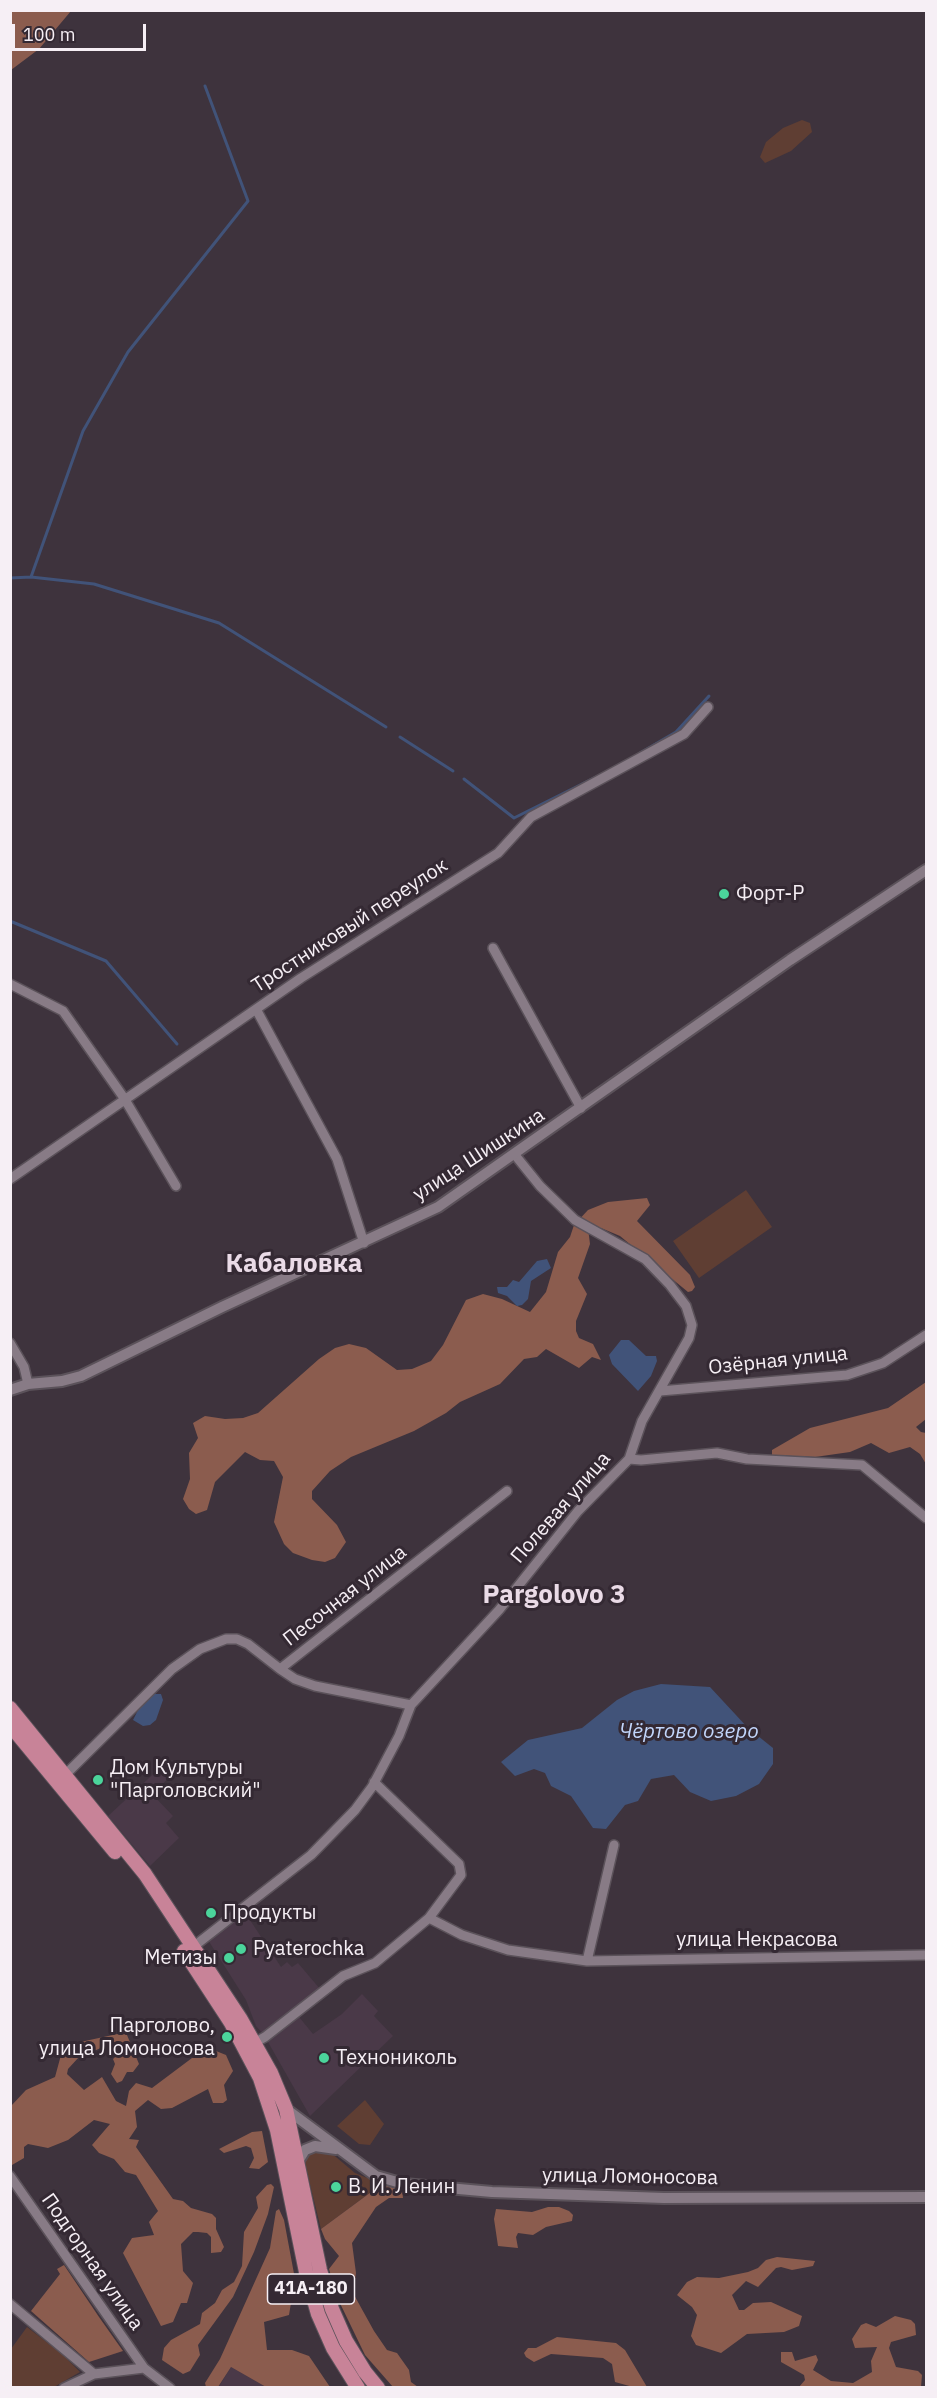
<!DOCTYPE html>
<html>
<head>
<meta charset="utf-8">
<style>
  body { margin:0 }
  #map { position:relative; width:937px; height:2398px; overflow:hidden; background:#3e333d; font-family:"IBM Plex Sans",sans-serif }
  canvas { display:block }
  .frame { position:absolute; inset:0; border:12px solid #f6eff5; pointer-events:none }
  .scale { position:absolute; left:12px; top:24px; width:134px; height:27px; box-sizing:border-box; border:3px solid #f6eff5; border-top:0; padding-left:8px; font-size:18px; line-height:21px; white-space:nowrap; color:#f6eff5; -webkit-text-stroke:4px #342933; paint-order:stroke }
</style>
</head>
<body>
<div id="map">
<canvas width="937" height="2398"></canvas>
<div class="frame"></div>
<div class="scale">100 m</div>
</div>
<script>
const ctx = document.querySelector('canvas').getContext('2d');
ctx.lineJoin = 'round';
function fillPath(path, color) { ctx.fillStyle = color; ctx.fill(path, 'evenodd'); }
const toPath = rows => new Path2D(rows.map(r => 'M' + r).join(''));
function strokePath(path, color, width, dash) { ctx.strokeStyle = color; ctx.lineWidth = width; ctx.lineCap = dash ? 'butt' : 'round'; ctx.setLineDash(dash || []); ctx.stroke(path); }
function write(font, color, halo, rows, align = 'center') {
  ctx.font = font + ' "IBM Plex Sans",sans-serif'; ctx.lineWidth = 6; ctx.setLineDash([]); ctx.textBaseline = 'middle'; ctx.strokeStyle = halo; ctx.fillStyle = color; for (const [text, x, y, turn = 0] of rows) {
    ctx.save(); ctx.translate(x, y); ctx.rotate((+turn || 0) * Math.PI / 180); ctx.textAlign = isNaN(turn) ? turn : align; if (halo) ctx.strokeText(text, 0, 0); ctx.fillText(text, 0, 0); ctx.restore();
  }
}
fillPath(toPath([
  [162,1766,171,1776,152,1794,173,1816,166,1823,179,1838,150,1866,108,1816],
  [246,1914,281,1967,287,1962,292,1967,298,1963,320,1989,264,2035,256,2026,246,2000,208,1940],
  [362,1994,378,2011,374,2016,393,2036,310,2116,268,2042,299,2017,313,2034,342,2014],
  [231,2367,266,2387,218,2388]
]), '#4a3948');
fillPath(toPath([
  [802,120,810,123,812,132,791,151,765,163,760,157,766,142,783,128],
  [746,1190,772,1227,699,1278,673,1241],
  [365,2100,384,2124,370,2145,359,2144,337,2126],
  [312,2151,330,2152,355,2173,382,2184,321,2229,305,2164,307,2155],
  [27,2327,62,2354,80,2372,54,2387,11,2387,11,2349]
]), '#5f3e33');
fillPath(toPath([
  [11,10,71,10,71,11,39,49,11,70],
  [647,1198,650,1205,637,1221,690,1275,695,1287,692,1291,688,1292,620,1236,601,1228,588,1228,590,1244,578,1278,587,1294,576,1321,576,1331,579,1338,593,1344,601,1360,592,1357,579,1368,546,1349,537,1357,524,1359,500,1384,460,1402,446,1413,414,1431,351,1457,330,1471,312,1491,312,1499,337,1525,346,1542,335,1558,325,1562,312,1560,293,1553,284,1544,274,1522,283,1477,274,1461,260,1460,245,1452,215,1482,207,1510,196,1514,189,1509,183,1499,190,1479,189,1453,198,1438,193,1423,205,1416,225,1419,243,1418,258,1413,319,1359,335,1348,349,1344,366,1348,397,1370,412,1369,431,1361,443,1345,466,1300,483,1294,502,1299,530,1312,546,1292,558,1252,570,1237,574,1225,588,1210,608,1202],
  [926,1382,926,1419,916,1427,921,1432,926,1433,926,1464,920,1454,910,1447,889,1453,871,1443,850,1452,815,1457,772,1455,772,1450,810,1428,888,1408],
  [122,2033,127,2035,139,2064,133,2072,127,2072,122,2081,117,2083,111,2074,115,2064,113,2059,124,2049,118,2041,79,2057,68,2069,67,2074,84,2090,102,2077,116,2101,126,2106,129,2091,136,2083,152,2088,192,2058,207,2057,216,2051,226,2055,233,2071,224,2085,227,2100,223,2103,213,2103,208,2089,172,2108,161,2109,148,2100,135,2111,137,2127,129,2139,139,2140,136,2147,173,2199,183,2201,191,2208,212,2214,216,2218,216,2229,224,2247,221,2252,211,2253,211,2237,207,2233,198,2232,193,2232,181,2244,183,2271,193,2283,187,2303,181,2303,173,2322,161,2326,123,2253,132,2238,154,2235,149,2222,158,2211,136,2175,125,2172,114,2159,99,2153,92,2145,110,2124,94,2120,68,2140,48,2148,28,2144,24,2147,24,2158,12,2165,11,2163,11,2106,26,2090,55,2077,61,2055,71,2044],
  [262,2131,268,2162,259,2169,249,2168,254,2158,251,2148,246,2146,224,2153,219,2149,252,2132],
  [271,2184,274,2187,268,2214,254,2252,233,2297,198,2345,200,2355,190,2371,183,2374,162,2360,164,2348,171,2340,200,2324,202,2313,215,2303,222,2290,234,2282,242,2266,244,2232,258,2208,256,2197,267,2185],
  [382,2184,402,2190,403,2198,389,2198,376,2207,352,2243,356,2273,353,2293,374,2331,387,2350,397,2353,409,2370,411,2382,418,2387,393,2387,365,2355,337,2297,329,2269,339,2256,325,2239,321,2229],
  [548,2207,559,2207,569,2211,573,2215,572,2221,546,2227,533,2235,518,2233,516,2237,518,2248,498,2246,494,2219,496,2209,532,2212],
  [279,2209,284,2220,295,2279,289,2315,264,2322,267,2350,292,2350,309,2356,330,2387,266,2387,231,2367,218,2387,206,2387,205,2383,220,2359,270,2248,276,2211],
  [777,2257,815,2261,813,2266,792,2270,781,2267,776,2268,758,2287,746,2281,732,2295,739,2310,744,2310,753,2303,771,2302,802,2316,799,2326,784,2332,747,2334,721,2353,696,2345,691,2336,697,2315,692,2307,677,2295,687,2282,697,2277,719,2278,748,2272,758,2268,766,2260],
  [64,2265,99,2317,123,2351,89,2362,31,2311,60,2274,57,2269],
  [895,2316,911,2320,915,2324,916,2335,891,2342,889,2348,896,2367,918,2371,922,2375,921,2387,799,2387,805,2380,804,2375,781,2362,781,2352,792,2352,795,2361,816,2355,818,2360,813,2370,831,2381,853,2383,872,2372,871,2361,877,2347,855,2348,852,2339,861,2325,866,2323,876,2327],
  [557,2337,616,2343,625,2350,647,2387,633,2387,615,2382,612,2364,603,2358,551,2354,534,2362,526,2357,524,2353,528,2348,536,2348]
]), '#8b5c4e');
fillPath(toPath([
  [547,1259,551,1268,531,1281,528,1299,522,1305,517,1306,507,1296,498,1293,497,1287,507,1287,513,1280,519,1282,537,1261],
  [621,1340,629,1340,646,1356,656,1356,657,1361,651,1376,638,1391,612,1364,609,1355],
  [661,1684,710,1687,748,1728,773,1748,773,1764,759,1784,736,1796,711,1801,690,1792,674,1775,651,1779,638,1801,625,1805,606,1829,593,1828,571,1796,551,1786,545,1773,534,1769,515,1776,501,1762,528,1740,582,1728,617,1700,634,1691],
  [154,1694,161,1694,163,1700,156,1720,150,1725,143,1726,133,1720,138,1710]
]), '#415379');
strokePath(toPath([
  [31,577,83,431,128,352,248,201,205,86],
  [10,578,31,577,94,584,219,623,386,727],
  [400,737,453,771],
  [640,753,676,732,709,696],
  [464,779,514,818,606,772],
  [10,921,106,961,177,1044]
]), '#415379', 3);
const minor = toPath([
  [493,948,581,1108],
  [10,984,63,1011,124,1098,176,1186],
  [256,1009,337,1159,364,1243],
  [515,1155,540,1186,575,1220,645,1259,670,1285,686,1306,692,1325,689,1338,642,1421,629,1459],
  [10,1179,301,978,498,853,531,817,684,734,708,707],
  [10,1343,24,1367,28,1384],
  [660,1391,847,1375,883,1363,926,1335],
  [280,1669,295,1679,315,1686,411,1705],
  [65,1775,172,1669,200,1649,226,1639,237,1639,248,1644,280,1669,507,1491],
  [429,1918,462,1935,508,1950,587,1961,926,1955],
  [193,1947,311,1855,355,1810,372,1787,399,1736,411,1705,499,1610,578,1511,629,1459,641,1460,717,1453,747,1459,862,1465,926,1518],
  [587,1961,614,1845],
  [254,2043,265,2037,343,1976,375,1963,429,1918,461,1875,459,1864,374,1782],
  [10,2176,144,2368,170,2388],
  [10,2304,94,2374,144,2368],
  [64,2388,94,2374]
]);
const tertiary = toPath([
  [10,1390,28,1384,62,1381,81,1376,222,1307,438,1207,790,960,926,870],
  [286,2109,376,2176,404,2184,492,2192,664,2198,926,2197],
  [297,2163,305,2150,315,2146,336,2149]
]);
const primary = toPath([
  [10,1708,145,1874,240,2018,271,2073,286,2109,320,2270,332,2309,346,2341,365,2372,378,2388],
  [10,1725,115,1852],
  [184,1951,231,2023,260,2078,277,2130,306,2272,318,2314,333,2348,358,2388]
]);
strokePath(minor, '#5b525a', 12);
strokePath(tertiary, '#5b525a', 14);
strokePath(primary, '#5b525a', 16);
strokePath(minor, '#887b86', 9);
strokePath(tertiary, '#887b86', 10);
strokePath(primary, '#c88398', 14);
for (const [x, y, r, color] of [
  [724,894,6,"#4bd49b"],
  [98,1780,6,"#4bd49b"],
  [211,1913,6,"#4bd49b"],
  [241,1949,6,"#4bd49b"],
  [229,1958,6,"#4bd49b"],
  [227,2037,6,"#4bd49b"],
  [324,2058,6,"#4bd49b"],
  [336,2187,6,"#4bd49b"]
]) { const dot = new Path2D(); dot.arc(x, y, r, 0, 2 * Math.PI); ctx.fillStyle = color; ctx.fill(dot); strokePath(dot, '#342933', 2); }
for (const [x, y, w] of [
  [311,2289,87]
]) { const box = new Path2D(); box.roundRect(x - w / 2, y - 15, w, 30, 4.5); ctx.fillStyle = '#342933'; ctx.fill(box); strokePath(box, '#f6eff5', 1.5); }
write('bold 18px', '#f6eff5', null, [
  ["41А-180",311,2289]
]);
write('20px', '#f6eff5', '#342933', [
  ["Форт-Р",736,894],
  ["Дом Культуры",110,1768],
  ["\"Парголовский\"",110,1791],
  ["Продукты",223,1913],
  ["Pyaterochka",253,1949],
  ["Метизы",217,1958,"right"],
  ["Парголово,",215,2026,"right"],
  ["улица Ломоносова",215,2049,"right"],
  ["Технониколь",336,2058],
  ["В. И. Ленин",348,2187]
], 'left');
write('20px', '#f6eff5', '#342933', [
  ["Тростниковый переулок",350,926,-33],
  ["улица Шишкина",479,1155,-33],
  ["Озёрная улица",778,1361,-6],
  ["Полевая улица",561,1508,-49],
  ["Песочная улица",345,1596,-38],
  ["улица Некрасова",757,1940],
  ["улица Ломоносова",630,2177,1],
  ["Подгорная улица",92,2262,55]
]);
write('italic 21px', '#c2d6fc', '#342933', [
  ["Чёртово озеро",689,1732]
]);
write('bold 26px', '#eadbe7', '#342933', [
  ["Кабаловка",294,1264],
  ["Pargolovo 3",554,1595]
]);
</script>
</body>
</html>
